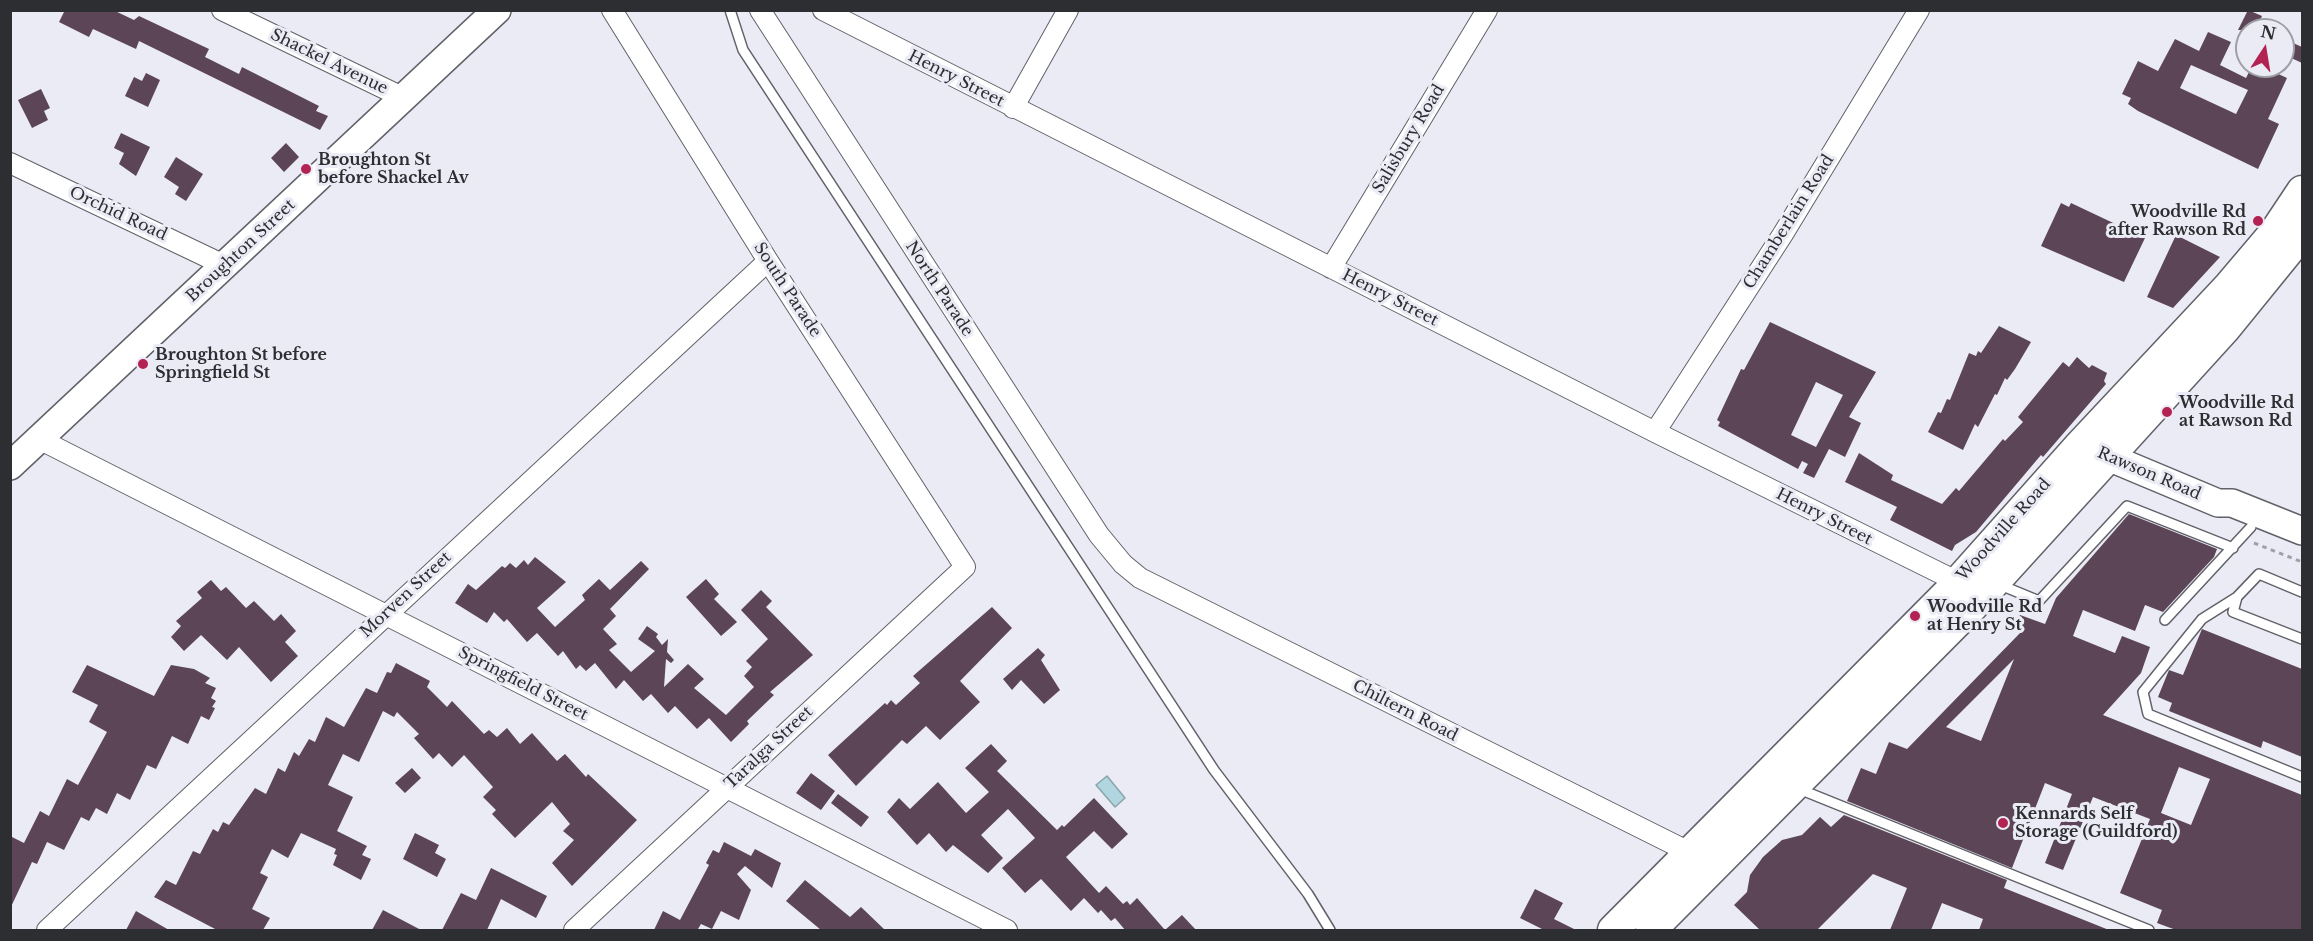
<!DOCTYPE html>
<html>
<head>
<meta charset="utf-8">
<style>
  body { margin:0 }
  #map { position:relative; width:2313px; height:941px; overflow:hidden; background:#eaebf4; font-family:"Libre Baskerville",serif }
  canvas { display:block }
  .frame { position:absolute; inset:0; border:12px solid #2d2e31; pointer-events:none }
  .north { position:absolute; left:2235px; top:18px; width:60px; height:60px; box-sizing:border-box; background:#eaebf4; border:2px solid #9e9fa6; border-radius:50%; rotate:12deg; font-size:16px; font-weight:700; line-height:24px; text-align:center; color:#2d2e31 }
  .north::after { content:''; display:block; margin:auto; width:21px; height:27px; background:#b22253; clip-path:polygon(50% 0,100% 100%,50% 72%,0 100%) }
</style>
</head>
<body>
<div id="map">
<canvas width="2313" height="941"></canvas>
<div class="frame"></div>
<div class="north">N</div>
</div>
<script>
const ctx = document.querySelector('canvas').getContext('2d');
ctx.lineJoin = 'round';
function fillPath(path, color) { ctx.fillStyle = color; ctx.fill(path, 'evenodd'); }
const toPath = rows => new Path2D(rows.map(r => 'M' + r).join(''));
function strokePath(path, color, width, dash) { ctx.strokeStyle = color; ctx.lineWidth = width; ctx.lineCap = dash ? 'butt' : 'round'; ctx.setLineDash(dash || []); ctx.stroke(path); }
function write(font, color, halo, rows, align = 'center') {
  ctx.font = font + ' "Libre Baskerville",serif'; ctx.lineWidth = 6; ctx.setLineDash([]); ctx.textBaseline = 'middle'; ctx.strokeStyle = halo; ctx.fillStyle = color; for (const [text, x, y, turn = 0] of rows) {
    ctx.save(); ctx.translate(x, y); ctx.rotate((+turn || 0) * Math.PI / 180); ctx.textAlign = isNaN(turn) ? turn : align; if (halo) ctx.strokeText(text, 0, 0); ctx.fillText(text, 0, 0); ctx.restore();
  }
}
const water = toPath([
  [1107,776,1125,798,1115,807,1096,785,1107,776]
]);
fillPath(water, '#b1d6df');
strokePath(water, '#89a4ab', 1.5);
fillPath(toPath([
  [65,10,113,10,134,20,139,16,209,49,205,57,239,74,242,67,319,106,316,111,328,116,320,130,139,41,136,49,93,29,89,37,59,22],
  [2248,10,2262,16,2256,30,2238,30],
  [2208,32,2231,42,2220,65,2246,78,2252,66,2261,66,2287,78,2268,119,2279,124,2258,169,2138,111,2128,104,2131,98,2122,94,2138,61,2158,71,2175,39,2199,51],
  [2191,65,2248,90,2236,114,2180,88],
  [2293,43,2302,47,2302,63,2287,56],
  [146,73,160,80,148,107,125,96,134,77,142,81],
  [41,89,50,108,44,111,48,120,32,128,18,100],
  [121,133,150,147,136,176,119,164,124,153,114,148],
  [286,143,299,157,284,172,271,158],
  [176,157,203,174,186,201,175,194,179,187,164,177],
  [2061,203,2069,207,2071,203,2145,238,2124,282,2041,246],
  [2176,235,2220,257,2173,308,2147,297],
  [1770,322,1876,372,1849,417,1861,423,1845,457,1829,449,1814,478,1803,473,1808,464,1802,461,1798,469,1718,426,1720,422,1717,420,1741,369,1744,370],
  [1816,382,1843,395,1816,447,1791,435],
  [1999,326,2031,342,2015,369,2007,380,2005,378,1997,395,1995,394,1978,427,1975,424,1963,450,1928,432,1938,412,1941,413,1947,399,1950,400,1969,353,1976,356,1978,351,1981,353],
  [2077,357,2089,368,2092,365,2107,373,2104,381,2106,384,2043,457,2041,455,1976,532,1955,545,1952,551,1890,520,1897,507,1845,482,1859,453,1893,475,1891,480,1942,504,1956,488,1959,491,2003,439,2005,441,2023,422,2018,417,2063,362,2069,367],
  [2129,514,2217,549,2214,557,2163,612,2145,605,2135,631,2083,610,2073,636,2115,653,2122,636,2150,647,2141,673,2103,715,2302,795,2302,930,2176,930,2157,923,2162,910,2120,893,2150,819,2093,797,2063,870,2045,863,2072,794,2045,783,2012,868,1847,801,1861,768,1876,774,1889,742,1907,749,2021,632,2014,629,2020,615,2045,624,2056,598],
  [2014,659,1981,741,1946,727],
  [2179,767,2210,779,2191,825,2161,813],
  [535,557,566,582,537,608,555,627,585,600,582,595,599,579,610,590,641,561,649,569,610,609,616,616,603,629,617,644,609,650,631,672,655,651,638,639,647,626,658,634,656,637,662,645,668,639,667,652,674,660,671,663,666,659,664,687,688,664,704,679,694,688,726,715,754,687,744,676,752,667,746,661,768,639,741,610,761,590,772,601,766,607,813,655,770,692,774,695,747,721,749,724,731,742,709,718,697,729,675,706,668,713,651,694,643,701,624,680,616,689,595,663,586,671,580,665,576,669,563,651,558,656,537,633,527,642,507,619,504,622,494,612,487,623,455,603,468,584,476,590,502,566,505,568,510,563,516,568,524,560,528,565],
  [706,579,719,594,714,599,737,622,721,636,686,597],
  [211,580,221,591,226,587,246,608,254,601,274,621,281,614,296,631,285,642,298,656,271,682,239,647,227,660,201,635,184,651,171,637,181,626,176,621,202,598,197,592],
  [992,607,1012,628,960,681,980,702,940,740,926,726,907,744,902,740,856,786,828,755,885,703,887,705,891,700,896,705,920,683,913,676],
  [2202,629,2302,669,2302,757,2263,741,2261,748,2169,711,2172,703,2158,697,2169,670,2183,675],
  [1038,648,1045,655,1041,660,1060,690,1044,704,1021,680,1012,690,1003,679],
  [396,663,430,681,427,687,447,707,452,701,484,734,489,730,497,737,507,728,520,744,532,733,557,761,565,754,586,777,588,774,637,820,572,886,552,863,574,840,563,831,570,824,552,802,515,838,492,814,496,810,483,797,493,787,464,755,452,767,439,753,433,759,414,738,419,734,397,712,394,717,383,711,359,762,343,754,328,785,353,797,337,831,367,846,362,855,371,859,361,880,333,865,337,855,334,854,336,849,301,833,288,858,272,849,260,873,268,877,252,909,270,918,263,930,217,930,154,897,166,880,176,885,193,851,200,854,213,829,218,832,223,822,229,825,255,788,266,794,278,768,285,772,294,752,299,756,309,739,315,742,326,717,344,727,366,688,377,693,387,672,391,673],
  [87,665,154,696,171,665,194,669,210,678,205,683,216,688,211,698,216,701,212,707,215,708,209,720,201,716,188,744,172,736,156,769,147,765,130,800,117,793,107,814,96,808,89,821,81,817,64,850,47,842,37,864,32,862,10,909,10,836,24,843,40,811,49,816,67,779,78,785,107,732,89,722,98,705,72,692],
  [991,744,1007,761,997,771,1057,830,1062,825,1064,827,1094,798,1128,834,1112,849,1094,831,1066,857,1099,893,1106,886,1123,904,1127,901,1130,905,1137,898,1165,930,1182,915,1196,930,1125,930,1115,918,1111,921,1101,910,1098,913,1084,898,1071,911,1041,879,1025,893,1002,868,1035,838,1008,809,981,835,1003,858,988,873,953,845,946,852,929,833,917,845,887,812,899,798,910,809,938,782,966,813,989,792,965,768],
  [412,768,421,778,405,793,395,783],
  [811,773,835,791,821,810,796,793],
  [838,794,869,817,861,827,831,803],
  [1844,815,2007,880,2004,888,2109,930,1979,930,1983,919,1942,903,1931,930,1890,930,1907,888,1873,874,1817,930,1760,930,1734,905,1747,892,1750,875,1763,857,1782,840,1802,835,1820,817,1831,827],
  [415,833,439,845,435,853,446,859,437,877,403,859],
  [724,842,751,856,755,849,781,863,772,888,745,866,737,874,751,890,739,920,721,911,712,929,701,924,698,929,702,930,654,930,663,911,680,920,709,865,706,863,713,850,719,853],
  [491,868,547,896,536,918,501,899,487,930,442,930,461,893,476,900],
  [805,880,850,917,861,907,885,930,821,930,786,901],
  [1535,889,1563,903,1554,919,1576,930,1544,930,1520,918],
  [383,910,421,930,372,930],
  [136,911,169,930,126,930]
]), '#5c4556');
const lane = toPath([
  [730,10,743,50,1214,770,1308,894,1330,930],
  [1998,584,2039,601,2127,506,2233,548],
  [2302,592,2259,574,2237,597,2233,612,2302,639],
  [2237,597,2202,619,2143,692,2148,714,2302,777],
  [2165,620,2251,527],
  [1799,789,2149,930]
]);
const street = toPath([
  [222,10,404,98],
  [760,10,1099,535,1123,564,1140,578,1691,853],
  [823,10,1655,432,1958,582],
  [1013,108,1068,10],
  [10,163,226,266],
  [1331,268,1487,10],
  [1655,432,1783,234,1919,10],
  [39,439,1007,930],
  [47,930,768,261],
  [574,930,965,567,768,261,612,10]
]);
const secondary = toPath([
  [2089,449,2218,503,2232,503,2302,531],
  [10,466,497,10]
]);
const primary = toPath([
  [1613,930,1949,592,2080,445,2229,286,2274,233,2302,191],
  [1651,930,1972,607,2224,330,2302,234]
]);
strokePath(lane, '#616169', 12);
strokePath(street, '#616169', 22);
strokePath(secondary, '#616169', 30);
strokePath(primary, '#616169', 33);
strokePath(toPath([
  [2254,543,2302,562]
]), '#a0a1a8', 3, [4.5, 4.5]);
strokePath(lane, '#fff', 9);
strokePath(street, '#fff', 20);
strokePath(secondary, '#fff', 27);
strokePath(primary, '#fff', 30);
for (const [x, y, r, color] of [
  [306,169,6,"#b22253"],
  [2258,221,6,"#b22253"],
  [143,364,6,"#b22253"],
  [2167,412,6,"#b22253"],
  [1915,616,6,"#b22253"],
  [2003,823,6,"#b22253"]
]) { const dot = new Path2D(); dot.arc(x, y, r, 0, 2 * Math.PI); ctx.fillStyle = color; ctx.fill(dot); strokePath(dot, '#eaebf4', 2); }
write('16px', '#2d2e31', '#eaebf4', [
  ["Shackel Avenue",329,62,26],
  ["Henry Street",956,79,27],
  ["Salisbury Road",1409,139,-59],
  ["Orchid Road",118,214,25],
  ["Chamberlain Road",1789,222,-58],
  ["Broughton Street",241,251,-43],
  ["North Parade",939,289,57],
  ["South Parade",787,290,57],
  ["Henry Street",1390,298,27],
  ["Rawson Road",2149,474,23],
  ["Henry Street",1824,517,27],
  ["Woodville Road",2004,530,-48],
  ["Morven Street",406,595,-43],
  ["Springfield Street",523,684,27],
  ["Chiltern Road",1405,711,27],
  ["Taralga Street",769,748,-43]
]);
write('bold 16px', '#2d2e31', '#eaebf4', [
  ["Broughton St",318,160],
  ["before Shackel Av",318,178],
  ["Woodville Rd",2246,212,"right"],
  ["after Rawson Rd",2246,230,"right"],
  ["Broughton St before",155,355],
  ["Springfield St",155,373],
  ["Woodville Rd",2179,403],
  ["at Rawson Rd",2179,421],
  ["Woodville Rd",1927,607],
  ["at Henry St",1927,625],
  ["Kennards Self",2015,814],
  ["Storage (Guildford)",2015,832]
], 'left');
</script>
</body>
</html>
